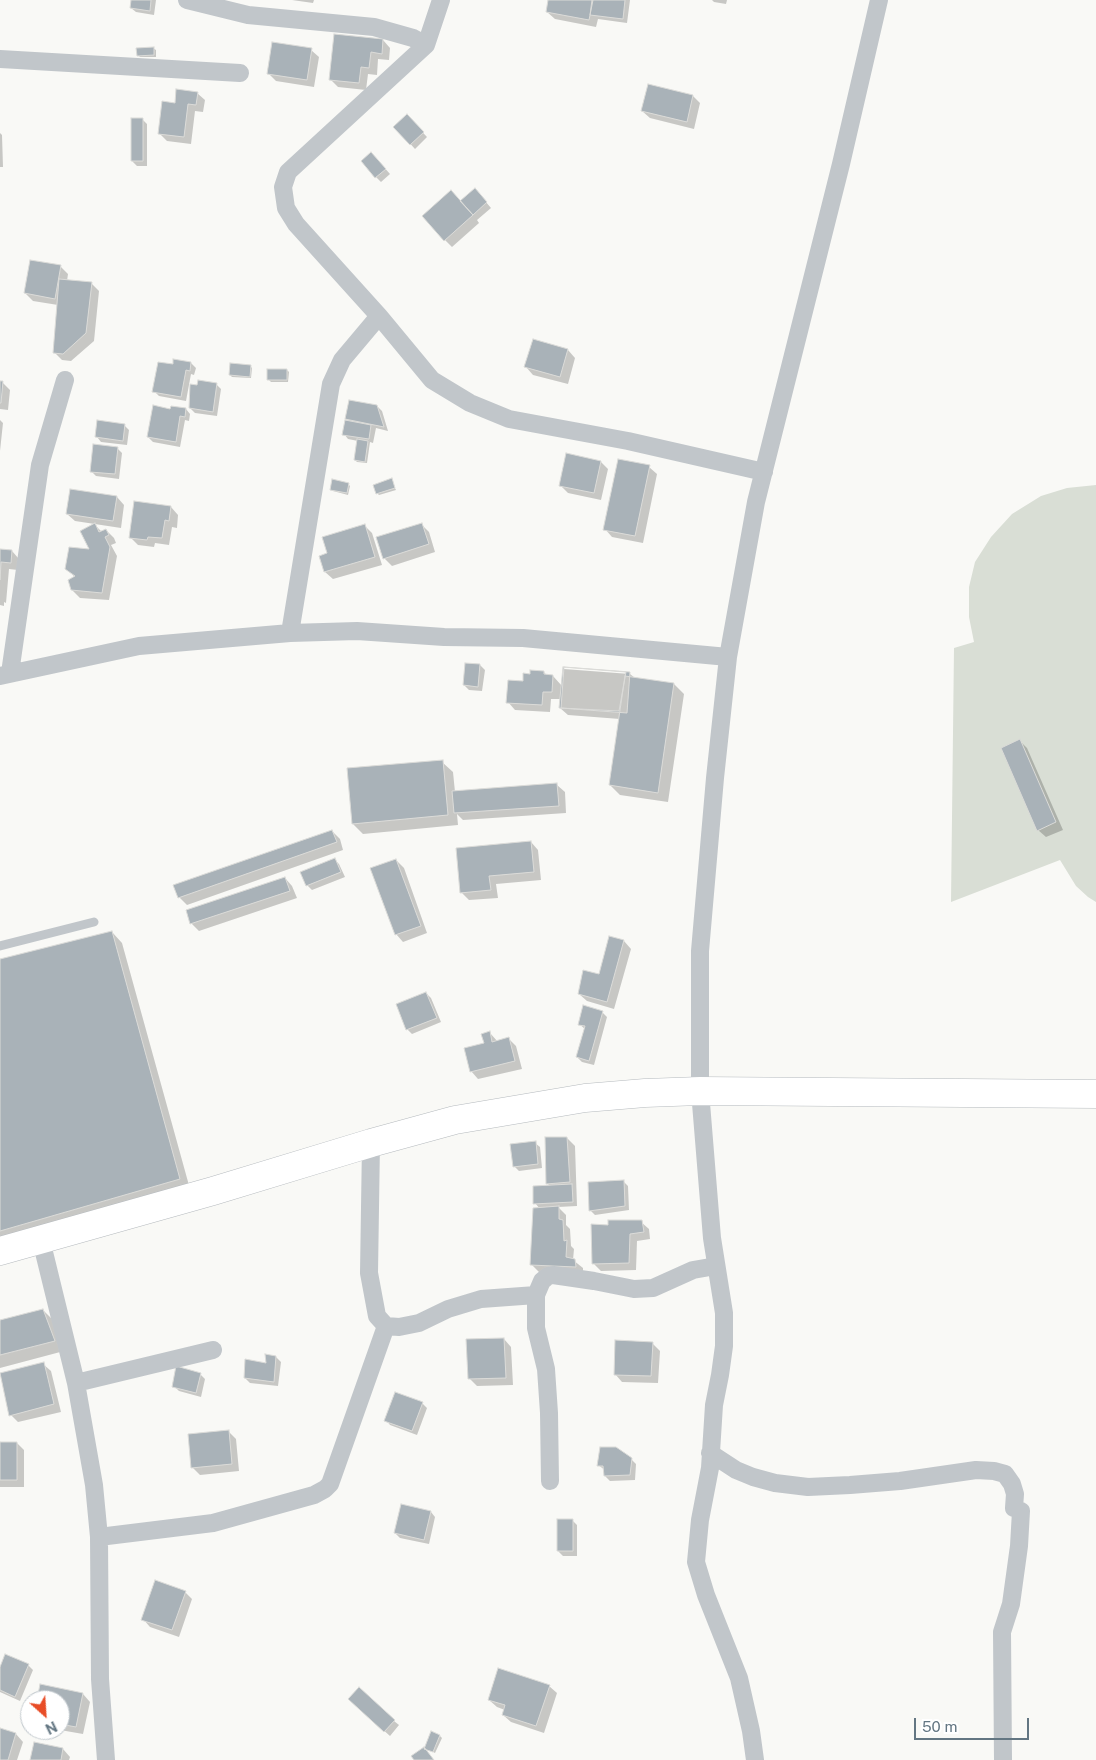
<!DOCTYPE html>
<html>
<head>
<meta charset="utf-8">
<style>
  body { margin:0 }
  #map { position:relative; width:1096px; height:1760px; overflow:hidden; background:#f9f9f6; font-family:"Public Sans",sans-serif }
  canvas { display:block }
  .north { position:absolute; left:20px; top:1690px; width:50px; height:50px; box-sizing:border-box; background:#fff; border:1px solid #c1c8cd; border-radius:50%; rotate:154deg; font-size:14px; font-weight:700; line-height:20px; text-align:center; color:#637682 }
  .north::after { content:''; display:block; margin:auto; width:18px; height:22px; background:#e84d27; clip-path:polygon(50% 0,100% 100%,50% 72%,0 100%) }
  .scale { position:absolute; left:914px; top:1718px; width:115px; height:22px; box-sizing:border-box; border:2px solid #637682; border-top:0; padding-left:6px; font-size:15px; line-height:18px; white-space:nowrap; color:#637682; -webkit-text-stroke:4px #fff; paint-order:stroke }
</style>
</head>
<body>
<div id="map">
<canvas width="1096" height="1760"></canvas>
<div class="north">N</div>
<div class="scale">50 m</div>
</div>
<script>
const ctx = document.querySelector('canvas').getContext('2d');
ctx.lineJoin = 'round';
function fillPath(path, color) { ctx.fillStyle = color; ctx.fill(path, 'evenodd'); }
const toPath = rows => new Path2D(rows.map(r => 'M' + r).join(''));
function strokePath(path, color, width, dash) { ctx.strokeStyle = color; ctx.lineWidth = width; ctx.lineCap = dash ? 'butt' : 'round'; ctx.setLineDash(dash || []); ctx.stroke(path); }
fillPath(toPath([
  [1096,485,1096,902,1088,897,1076,886,1060,860,951,902,954,648,974,642,969,617,969,587,975,562,991,537,1012,514,1041,496,1067,488]
]), '#d9ded5');
fillPath(toPath([
  [132,0,156,0,154,15,136,12,131,8],
  [292,0,314,0,313,3],
  [549,0,630,0,627,23,598,19,596,27,555,19,547,12],
  [712,0,727,0,726,4,714,2],
  [383,40,390,48,389,60,378,59,377,75,368,74,366,90,338,87,330,79],
  [153,48,156,50,156,57,140,57,138,55],
  [311,50,319,57,314,87,276,81,268,73],
  [197,93,205,100,203,112,195,111,191,144,167,141,160,134,176,104],
  [693,96,700,103,694,129,650,118,642,111],
  [407,116,427,137,415,149,395,127],
  [142,119,147,124,147,166,137,166,132,161],
  [0,133,2,135,3,167,0,167],
  [376,158,390,174,381,182,376,177],
  [480,195,491,208,477,220,479,223,452,247,445,240,461,202],
  [31,261,61,267,68,274,67,281,91,283,99,291,94,341,71,361,62,360,54,352,58,305,33,301,25,293],
  [568,350,575,358,568,384,533,375,526,367],
  [191,363,196,368,194,375,191,374,186,401,159,396,154,391,174,366],
  [250,366,252,368,251,378,232,377,230,375],
  [287,370,289,372,288,382,271,382,269,380],
  [0,382,3,383,10,390,8,410,0,409],
  [216,384,221,389,217,416,195,413,190,408,198,387],
  [377,406,382,411,388,431,376,428,373,443,370,442,367,463,357,462,355,460,358,441,348,439,344,434,350,423,347,419],
  [186,409,190,414,189,421,185,420,180,447,153,442,148,437,171,410],
  [0,420,3,423,0,451],
  [124,425,129,430,127,445,101,442,97,437],
  [117,448,122,453,119,479,96,476,91,471],
  [601,462,608,469,601,500,568,493,560,485],
  [649,467,657,474,643,543,612,537,605,529],
  [391,480,396,490,379,495,377,493],
  [348,484,350,486,348,495,333,491,331,489],
  [117,497,124,505,121,528,75,521,67,514],
  [135,503,171,507,178,515,177,528,172,527,169,545,155,543,154,547,138,545,130,537],
  [421,524,429,532,435,552,392,566,384,558],
  [95,525,102,532,106,530,114,538,116,543,111,545,117,556,109,600,80,598,72,590,75,577,66,569,91,551],
  [365,526,372,533,382,565,333,579,325,572,329,554],
  [0,551,12,551,19,559,18,570,9,569,6,603,4,602,4,606,0,605],
  [466,664,480,665,485,670,482,691,469,690,464,685],
  [564,669,630,674,635,678,674,684,684,694,668,802,620,795,610,785,620,719,568,715,560,708,561,699,551,699,550,712,515,710,508,702,531,675,544,672,547,676,553,676,562,686],
  [1020,741,1027,748,1063,830,1046,837,1038,830],
  [442,762,453,772,455,792,557,785,565,792,566,813,463,820,457,814,458,825,363,834,353,824],
  [332,831,340,839,343,850,187,905,179,897],
  [531,842,538,850,541,880,496,884,498,898,469,900,462,893],
  [334,859,339,864,345,877,312,890,307,885],
  [396,860,404,868,427,933,403,942,396,934],
  [285,878,292,886,297,898,199,931,192,924,187,911],
  [112,932,122,943,190,1189,0,1244,0,960],
  [624,941,631,949,614,1009,587,1001,579,994,600,976],
  [426,993,431,998,441,1022,412,1034,407,1029],
  [602,1012,607,1017,594,1065,582,1062,577,1057,585,1029,579,1024],
  [490,1033,498,1042,509,1039,516,1046,522,1069,478,1079,471,1071,485,1044],
  [567,1138,575,1146,577,1206,558,1207,566,1215,566,1225,570,1229,571,1246,574,1249,573,1260,583,1268,583,1274,539,1272,532,1265,540,1209,535,1203,550,1186,547,1183],
  [535,1143,540,1147,542,1168,519,1171,514,1166],
  [623,1181,628,1186,629,1210,595,1215,590,1210],
  [641,1222,649,1229,650,1239,637,1241,636,1270,601,1271,594,1264,609,1226],
  [43,1310,53,1320,64,1351,0,1368,0,1321],
  [504,1339,511,1347,513,1385,477,1386,469,1378],
  [652,1343,660,1351,658,1383,622,1382,615,1374],
  [276,1357,281,1362,278,1386,250,1383,245,1378],
  [43,1364,51,1371,61,1412,18,1422,11,1415],
  [200,1374,205,1379,201,1397,179,1391,174,1386],
  [422,1403,427,1408,417,1435,390,1425,386,1420],
  [228,1431,236,1439,239,1471,200,1475,192,1467],
  [0,1443,17,1443,24,1450,24,1487,0,1487],
  [631,1459,636,1464,635,1480,610,1481,605,1476,605,1470,598,1465],
  [431,1512,435,1517,429,1544,400,1538,395,1533],
  [572,1520,577,1525,577,1556,563,1556,558,1551],
  [185,1592,192,1599,179,1637,150,1627,143,1619],
  [28,1665,33,1670,20,1701,0,1692,0,1670],
  [549,1686,557,1693,544,1733,511,1722,503,1715,505,1710,497,1707,489,1700],
  [83,1694,90,1702,83,1734,60,1730,60,1700,38,1700],
  [354,1704,394,1721,399,1725,390,1736],
  [0,1729,16,1734,23,1742,17,1760,0,1760],
  [440,1736,442,1738,435,1753,425,1748],
  [63,1749,70,1757,69,1760,32,1760]
]), '#0003');
const building = toPath([
  [131,0,151,0,150,11,130,8,131,0],
  [548,0,593,0,589,20,546,12,548,0],
  [592,0,625,0,623,19,590,15,592,0],
  [334,34,383,39,382,54,371,52,369,68,361,67,359,83,329,80,334,34],
  [272,42,312,48,307,80,267,74,272,42],
  [154,47,154,55,137,56,136,48,154,47],
  [648,84,693,95,687,122,641,111,648,84],
  [176,89,198,92,196,105,188,104,184,137,158,134,162,101,175,103,176,89],
  [407,114,424,132,410,145,393,127,407,114],
  [131,118,143,118,143,161,131,161,131,118],
  [371,152,386,169,375,178,361,161,371,152],
  [475,188,487,202,473,215,460,201,475,188],
  [451,190,473,215,444,241,422,216,451,190],
  [30,260,61,265,55,299,24,293,30,260],
  [59,279,92,282,86,333,63,354,53,353,59,279],
  [533,339,568,349,560,377,524,367,533,339],
  [173,359,191,362,190,371,186,370,181,397,152,392,158,362,173,364,173,359],
  [230,363,251,365,250,377,229,375,230,363],
  [267,369,287,369,287,380,267,380,267,369],
  [198,380,217,383,213,412,189,408,190,384,197,385,198,380],
  [0,381,3,381,1,403,0,403,0,381],
  [349,400,377,405,384,427,345,419,349,400],
  [153,405,170,409,171,406,186,408,185,417,180,416,176,442,147,437,153,405],
  [97,420,125,424,123,441,95,437,97,420],
  [345,420,371,425,369,439,342,435,345,420],
  [357,439,368,441,365,462,354,460,357,439],
  [93,444,118,447,115,474,90,472,93,444],
  [566,453,601,461,594,493,559,486,566,453],
  [618,459,650,465,635,536,603,530,618,459],
  [392,478,395,488,376,494,373,485,392,478],
  [332,479,349,483,347,493,330,490,332,479],
  [70,489,117,496,113,521,66,514,70,489],
  [134,501,171,506,169,521,165,520,162,538,148,537,147,540,129,538,134,501],
  [95,523,99,532,106,529,109,535,105,537,110,547,102,593,71,590,68,580,75,576,65,569,69,547,89,549,80,531,95,523],
  [422,523,429,544,383,559,376,537,422,523],
  [365,524,375,557,324,572,319,556,327,553,322,537,365,524],
  [0,549,12,550,11,563,1,562,0,580,0,549],
  [465,663,480,664,478,687,463,685,465,663],
  [563,667,626,672,619,711,559,708,563,667],
  [564,667,630,672,627,713,561,708,564,667],
  [530,670,544,671,544,674,553,675,552,692,543,692,542,705,506,703,508,680,523,681,523,673,530,674,530,670],
  [625,676,674,683,658,793,609,785,625,676],
  [1020,739,1056,822,1037,831,1001,748,1020,739],
  [443,760,448,815,352,824,347,768,443,760],
  [557,783,559,806,454,813,452,791,557,783],
  [332,830,337,842,178,898,173,885,332,830],
  [531,841,534,872,489,876,491,890,460,893,456,848,531,841],
  [335,858,341,872,306,886,300,872,335,858],
  [396,859,421,926,395,935,370,868,396,859],
  [285,877,290,891,190,924,186,910,285,877],
  [112,931,180,1179,0,1231,0,959,112,931],
  [609,936,624,940,607,1002,578,994,583,970,599,974,609,936],
  [426,992,437,1018,406,1030,396,1004,426,992],
  [583,1005,603,1011,589,1061,576,1057,585,1026,578,1025,583,1005],
  [490,1031,492,1042,509,1037,515,1061,470,1072,464,1048,484,1043,481,1034,490,1031],
  [545,1137,567,1137,570,1182,546,1184,545,1137],
  [536,1141,538,1164,513,1167,510,1144,536,1141],
  [624,1180,625,1206,589,1211,588,1182,624,1180],
  [572,1184,573,1202,533,1204,533,1186,572,1184],
  [559,1206,559,1219,563,1220,564,1241,567,1240,566,1257,575,1259,576,1267,530,1265,533,1208,559,1206],
  [608,1220,642,1220,644,1232,630,1234,629,1263,592,1264,591,1224,608,1225,608,1220],
  [43,1309,55,1341,0,1355,0,1320,43,1309],
  [504,1338,506,1378,468,1379,466,1339,504,1338],
  [615,1340,653,1342,651,1376,614,1375,615,1340],
  [265,1354,276,1356,274,1382,244,1378,245,1359,266,1363,265,1354],
  [44,1362,54,1404,9,1416,0,1373,44,1362],
  [176,1366,201,1373,196,1393,172,1387,176,1366],
  [395,1392,423,1402,412,1431,384,1421,395,1392],
  [229,1430,232,1464,191,1468,188,1434,229,1430],
  [0,1442,17,1442,17,1480,0,1480,0,1442],
  [600,1447,616,1447,632,1458,630,1475,604,1476,603,1466,597,1466,600,1447],
  [401,1504,431,1511,424,1540,394,1533,401,1504],
  [557,1519,573,1519,573,1551,557,1551,557,1519],
  [155,1580,186,1591,172,1630,141,1620,155,1580],
  [5,1654,29,1664,15,1697,0,1690,0,1667,5,1654],
  [498,1668,550,1685,536,1726,502,1715,505,1705,488,1700,498,1668],
  [40,1684,83,1693,76,1727,60,1724,60,1700,37,1700,40,1684],
  [359,1687,395,1720,384,1732,348,1699,359,1687],
  [0,1728,16,1733,8,1760,0,1760,0,1728],
  [431,1731,440,1735,433,1752,424,1749,431,1731],
  [34,1742,63,1748,61,1760,30,1760,34,1742],
  [424,1747,434,1760,414,1760,411,1756,424,1747]
]);
fillPath(building, '#a9b2b8');
strokePath(building, '#dbdbd8', 1);
const primary = toPath([
  [0,1251,213,1191,371,1143,455,1120,585,1098,645,1093,700,1091,1096,1094]
]);
strokePath(primary, '#b5babe', 29);
strokePath(toPath([
  [0,946,94,922]
]), '#c1c6ca', 9);
strokePath(toPath([
  [187,0,248,15,374,27,413,38,426,45],
  [441,0,426,45,288,172,283,187,286,208,296,224,379,316,432,380,470,403,509,419,628,441,764,472],
  [0,59,240,73],
  [290,633,331,384,342,360,379,316],
  [10,673,40,465,65,380],
  [0,676,139,646,290,633,357,631,444,637,523,638,728,657],
  [371,1143,369,1273,377,1316,386,1326,399,1327,419,1323,448,1309,481,1299,536,1295],
  [41,1240,76,1383,94,1485,99,1537,100,1679,106,1760],
  [76,1383,213,1350],
  [710,1453,736,1470,753,1477,775,1483,808,1487,850,1485,900,1481,976,1470,994,1471,1005,1474,1012,1484,1015,1494,1014,1508,1021,1511,1019,1546,1011,1604,1002,1632,1003,1760],
  [550,1481,549,1413,546,1369,536,1328,536,1295,542,1281,548,1276,553,1275,594,1281,634,1289,653,1288,693,1270,716,1266],
  [99,1537,213,1523,314,1495,325,1489,330,1484,386,1326],
  [755,1760,751,1731,739,1678,706,1595,696,1562,700,1520,710,1468,714,1405,720,1375,724,1346,724,1313,712,1238,700,1091,700,951,715,778,728,657,756,502,841,164,879,0]
]), '#c1c6ca', 18);
strokePath(primary, '#fff', 28);
</script>
</body>
</html>
